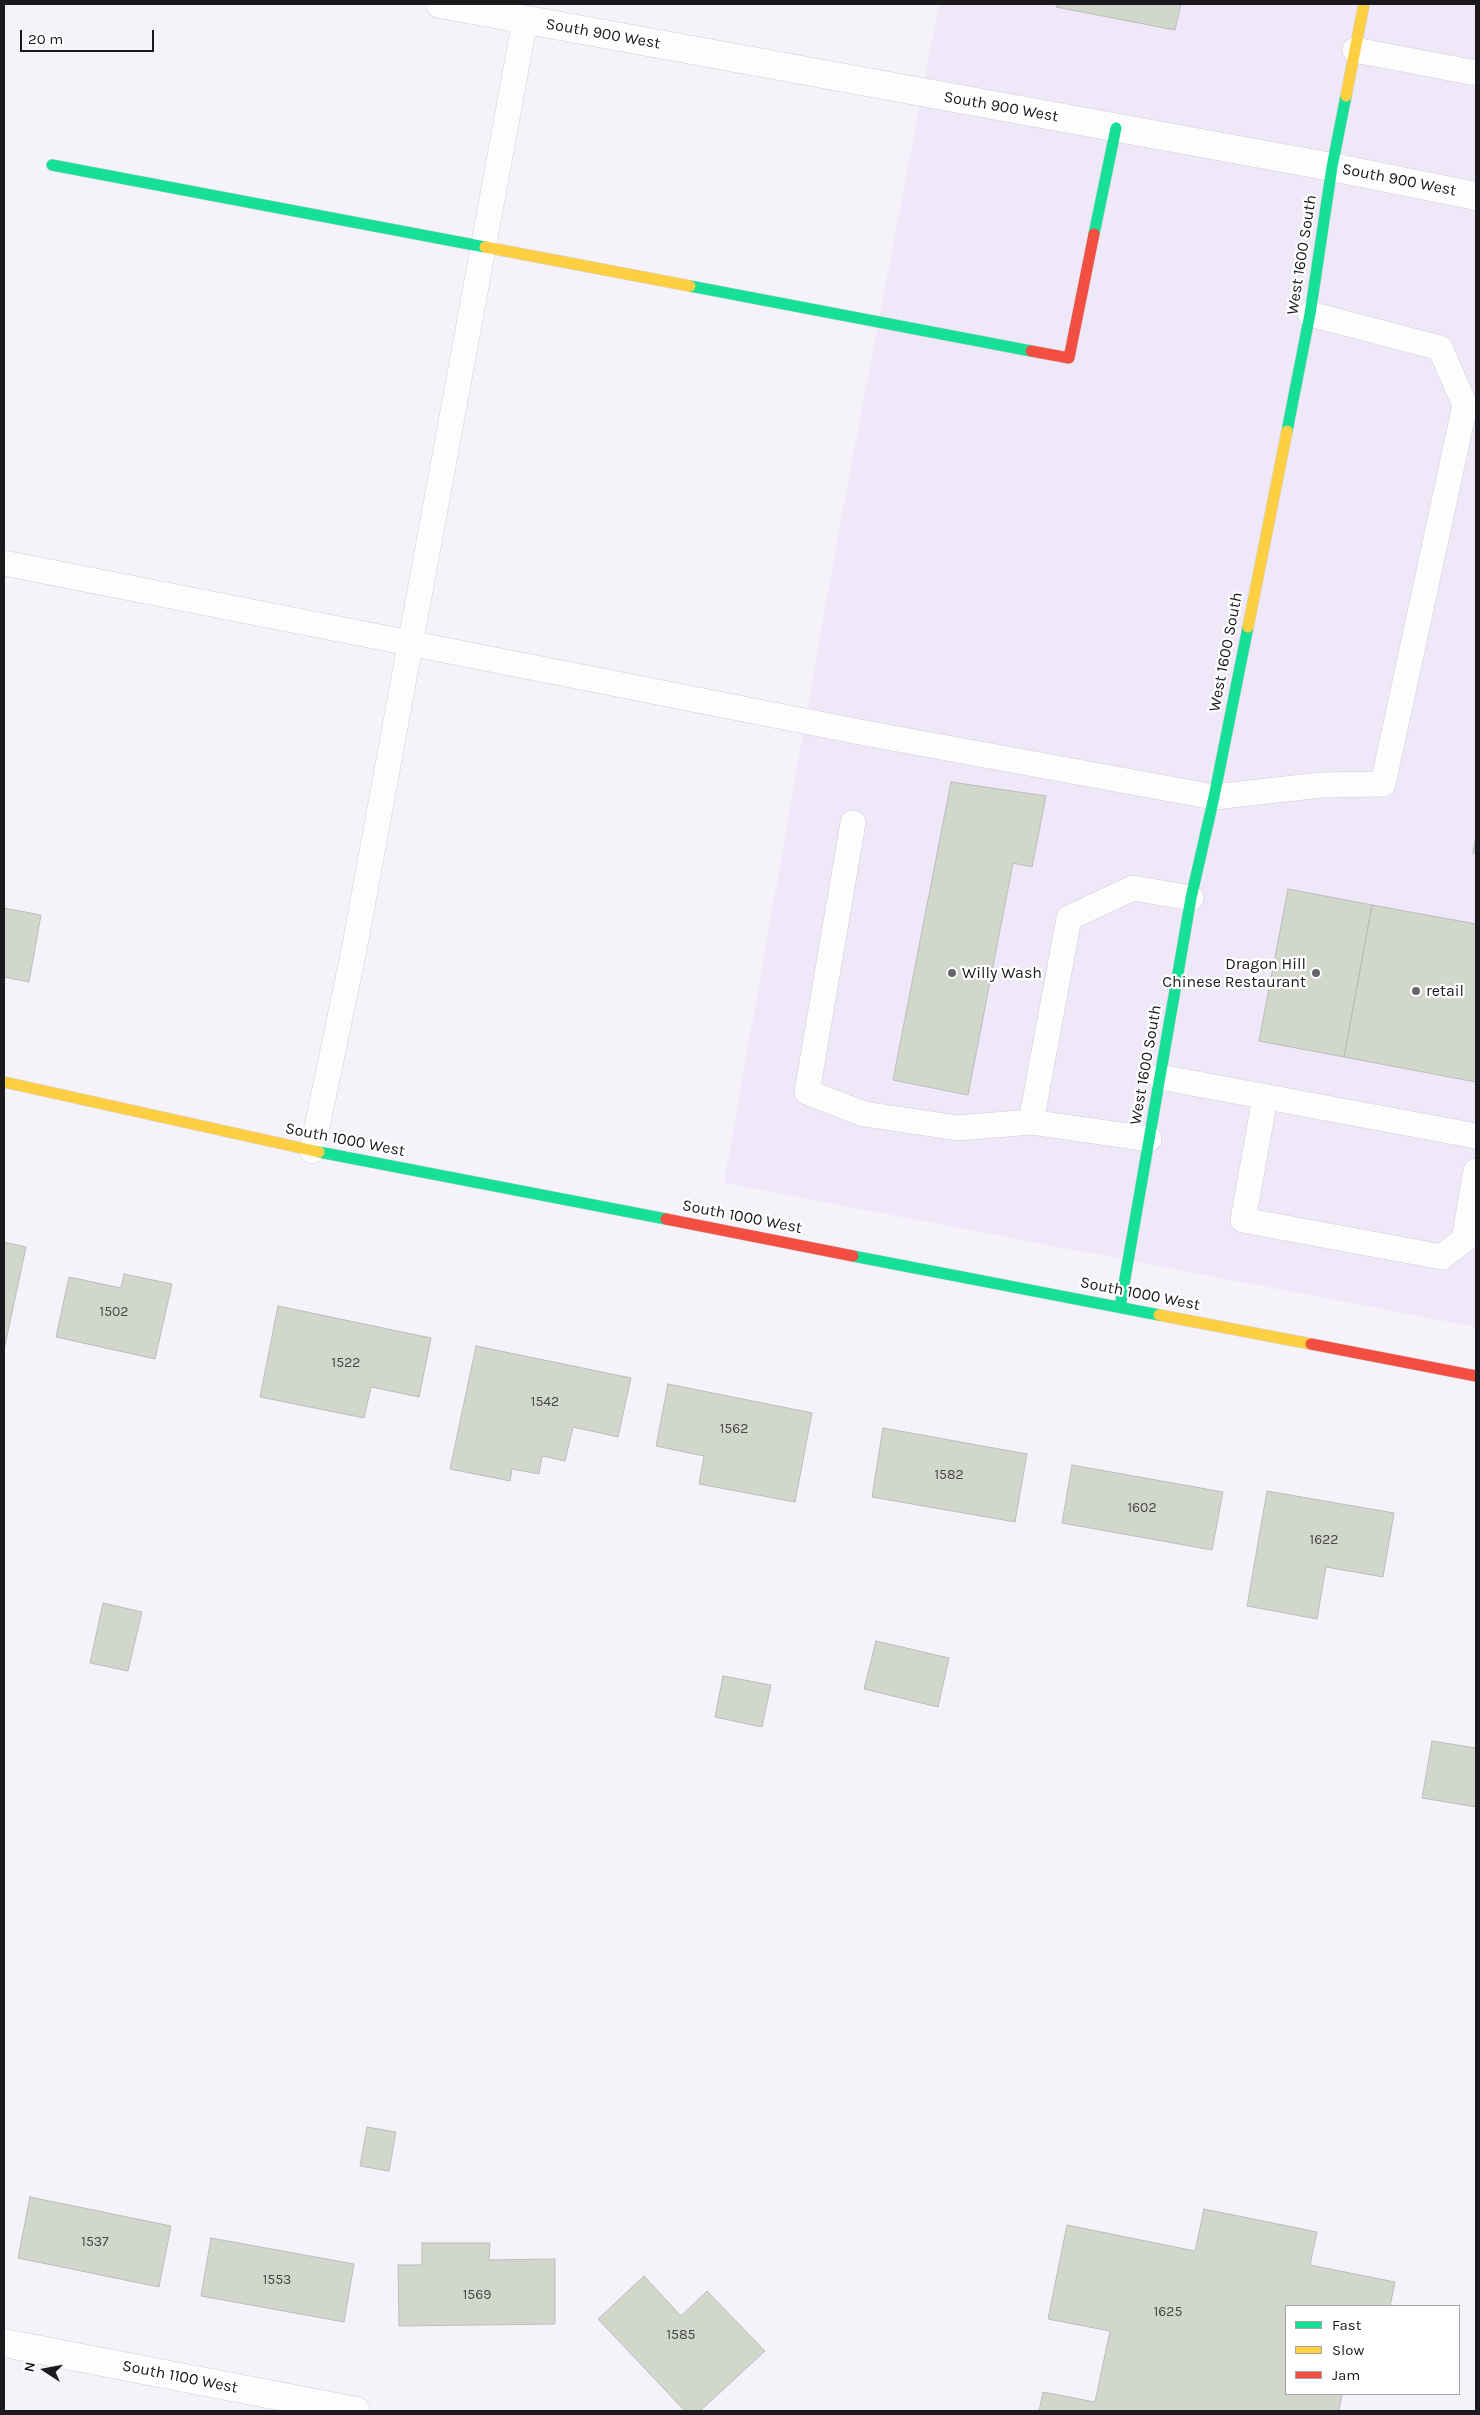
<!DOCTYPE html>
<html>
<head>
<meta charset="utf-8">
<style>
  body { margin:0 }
  #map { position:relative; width:1480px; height:2415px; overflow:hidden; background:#f6f2fa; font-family:Karla,sans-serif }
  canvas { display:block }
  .frame { position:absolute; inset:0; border:5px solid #1b181e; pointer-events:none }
  .legend { position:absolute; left:1285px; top:2305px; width:175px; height:90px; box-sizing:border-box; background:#fff; border:1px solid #a4a3a5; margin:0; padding:6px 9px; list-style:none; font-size:15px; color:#1b181e }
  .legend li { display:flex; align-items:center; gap:10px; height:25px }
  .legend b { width:25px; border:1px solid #a4a3a5 }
  .north { position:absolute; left:20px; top:2345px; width:50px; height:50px; -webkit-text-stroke:4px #fff; paint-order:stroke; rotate:281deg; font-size:14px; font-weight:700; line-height:20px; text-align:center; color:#1b181e }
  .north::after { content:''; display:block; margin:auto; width:18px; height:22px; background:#1b181e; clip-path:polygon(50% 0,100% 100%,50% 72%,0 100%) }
  .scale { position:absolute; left:20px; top:30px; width:134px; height:22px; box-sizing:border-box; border:2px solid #1b181e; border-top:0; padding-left:6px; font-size:15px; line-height:18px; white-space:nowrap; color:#1b181e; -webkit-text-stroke:4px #fff; paint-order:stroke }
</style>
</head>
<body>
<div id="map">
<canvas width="1480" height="2415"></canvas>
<div class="frame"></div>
<ul class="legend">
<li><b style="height:6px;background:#16e098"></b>Fast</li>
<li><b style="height:6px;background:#ffcf43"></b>Slow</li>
<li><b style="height:6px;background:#f24e42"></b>Jam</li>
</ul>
<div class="north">N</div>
<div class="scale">20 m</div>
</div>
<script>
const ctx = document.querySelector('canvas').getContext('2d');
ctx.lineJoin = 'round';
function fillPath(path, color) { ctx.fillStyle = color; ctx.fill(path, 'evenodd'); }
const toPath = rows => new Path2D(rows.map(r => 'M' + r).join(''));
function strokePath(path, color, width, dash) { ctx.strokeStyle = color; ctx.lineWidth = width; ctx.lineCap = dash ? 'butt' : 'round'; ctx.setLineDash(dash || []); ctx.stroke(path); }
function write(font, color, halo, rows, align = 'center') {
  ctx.font = font + ' Karla,sans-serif'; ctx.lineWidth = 4.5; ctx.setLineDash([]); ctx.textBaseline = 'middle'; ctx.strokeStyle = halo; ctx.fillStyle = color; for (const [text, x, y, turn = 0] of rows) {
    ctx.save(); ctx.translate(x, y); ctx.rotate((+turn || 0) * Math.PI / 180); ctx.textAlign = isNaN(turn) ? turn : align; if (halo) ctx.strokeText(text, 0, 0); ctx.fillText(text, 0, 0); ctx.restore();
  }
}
fillPath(toPath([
  [939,4,1476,4,1476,1327,724,1183,838,535]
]), '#efe8f8');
const building = toPath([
  [1057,4,1181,4,1175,30,1056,7,1057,4],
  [951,782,1046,796,1032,867,1013,863,968,1095,893,1080,951,782],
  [1476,834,1476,854,1473,853,1476,834],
  [1288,889,1372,905,1344,1057,1259,1041,1288,889],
  [1372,905,1476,924,1476,1082,1344,1057,1372,905],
  [4,908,41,915,29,982,4,977,4,908],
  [4,1242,26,1247,4,1350,4,1242],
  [124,1274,172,1284,155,1359,56,1337,69,1277,121,1288,124,1274],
  [278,1306,431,1338,419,1397,371,1387,364,1418,260,1397,278,1306],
  [476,1346,631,1378,618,1437,573,1427,565,1461,542,1456,539,1474,512,1469,510,1481,450,1469,476,1346],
  [668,1384,812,1413,795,1502,699,1484,704,1456,656,1446,668,1384],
  [883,1428,1027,1454,1015,1522,872,1497,883,1428],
  [1072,1465,1223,1492,1212,1550,1062,1523,1072,1465],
  [1267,1491,1394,1513,1383,1577,1326,1567,1317,1619,1247,1606,1267,1491],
  [103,1603,142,1612,128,1671,90,1663,103,1603],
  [876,1641,949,1658,938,1707,864,1689,876,1641],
  [723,1676,771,1685,762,1727,715,1717,723,1676],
  [1432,1741,1476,1748,1476,1807,1422,1798,1432,1741],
  [367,2127,396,2132,389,2171,360,2166,367,2127],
  [30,2197,171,2226,159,2287,18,2258,30,2197],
  [1204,2209,1317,2232,1310,2265,1395,2282,1390,2306,1286,2306,1286,2394,1342,2394,1339,2411,1039,2411,1043,2392,1095,2402,1110,2331,1048,2319,1067,2225,1195,2251,1204,2209],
  [211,2238,354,2264,344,2322,201,2296,211,2238],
  [422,2243,490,2243,489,2260,555,2259,555,2324,399,2326,398,2265,422,2265,422,2243],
  [644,2276,681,2316,707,2291,765,2351,700,2411,685,2411,598,2319,644,2276]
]);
fillPath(building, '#d2d7cb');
strokePath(building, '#bcbcbd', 1);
const lane = toPath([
  [1355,50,1476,73],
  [4,563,865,733,1214,797,1321,785,1383,784,1465,405,1440,348,1310,314],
  [853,823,807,1092,864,1114,958,1128,1031,1122,1069,918,1133,888,1191,898],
  [1160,1077,1476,1136],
  [1265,1098,1243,1220,1442,1257,1464,1240,1476,1171],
  [1031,1122,1149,1139],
  [312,1151,354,950,525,20]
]);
const street = toPath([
  [440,4,1332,167,1476,196],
  [4,2343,356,2411]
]);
const fast = toPath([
  [52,165,485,247],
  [1094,234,1116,128],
  [690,286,1031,351],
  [1287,431,1310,314,1332,167,1346,96],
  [319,1152,666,1219],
  [853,1256,1159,1315],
  [1120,1307,1191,898,1214,797,1248,627]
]);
const slow = toPath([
  [1346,96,1364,4],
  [485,247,690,286],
  [1248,627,1287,431],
  [4,1082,319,1152],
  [1159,1315,1311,1344]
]);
const jam = toPath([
  [1031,351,1069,358,1094,234],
  [666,1219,853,1256],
  [1311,1344,1476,1376]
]);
strokePath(lane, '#d1ced5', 26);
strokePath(street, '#d1ced5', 29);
strokePath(fast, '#d1ced5', 12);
strokePath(slow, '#d1ced5', 12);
strokePath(jam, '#d1ced5', 12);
strokePath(lane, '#fefdfe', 25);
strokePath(street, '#fefdfe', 28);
strokePath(fast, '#16e098', 11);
strokePath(slow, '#ffcf43', 11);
strokePath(jam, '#f24e42', 11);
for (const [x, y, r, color] of [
  [952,973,5,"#68646b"],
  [1316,973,5,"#68646b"],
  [1416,991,5,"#68646b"]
]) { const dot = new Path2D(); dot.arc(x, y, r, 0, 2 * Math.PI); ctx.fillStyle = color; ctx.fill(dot); strokePath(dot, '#fff', 2); }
write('14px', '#494849', null, [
  ["1502",114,1312],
  ["1522",346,1363],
  ["1542",545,1402],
  ["1562",734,1429],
  ["1582",949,1475],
  ["1602",1142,1508],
  ["1622",1324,1540],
  ["1537",95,2242],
  ["1553",277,2280],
  ["1569",477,2295],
  ["1625",1168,2312],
  ["1585",681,2335]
]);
write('16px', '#1b181e', '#fff', [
  ["South 900 West",603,34,10],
  ["South 900 West",1001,107,10],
  ["South 900 West",1399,180,11],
  ["West 1600 South",1302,255,-81],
  ["West 1600 South",1226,652,-79],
  ["West 1600 South",1146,1065,-80],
  ["South 1000 West",345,1140,11],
  ["South 1000 West",742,1217,11],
  ["South 1000 West",1140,1294,11],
  ["South 1100 West",180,2377,11]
]);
write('16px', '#1b181e', '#fff', [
  ["Dragon Hill",1306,964,"right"],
  ["Chinese Restaurant",1306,982,"right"],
  ["Willy Wash",962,973],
  ["retail",1426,991]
], 'left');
</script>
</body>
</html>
